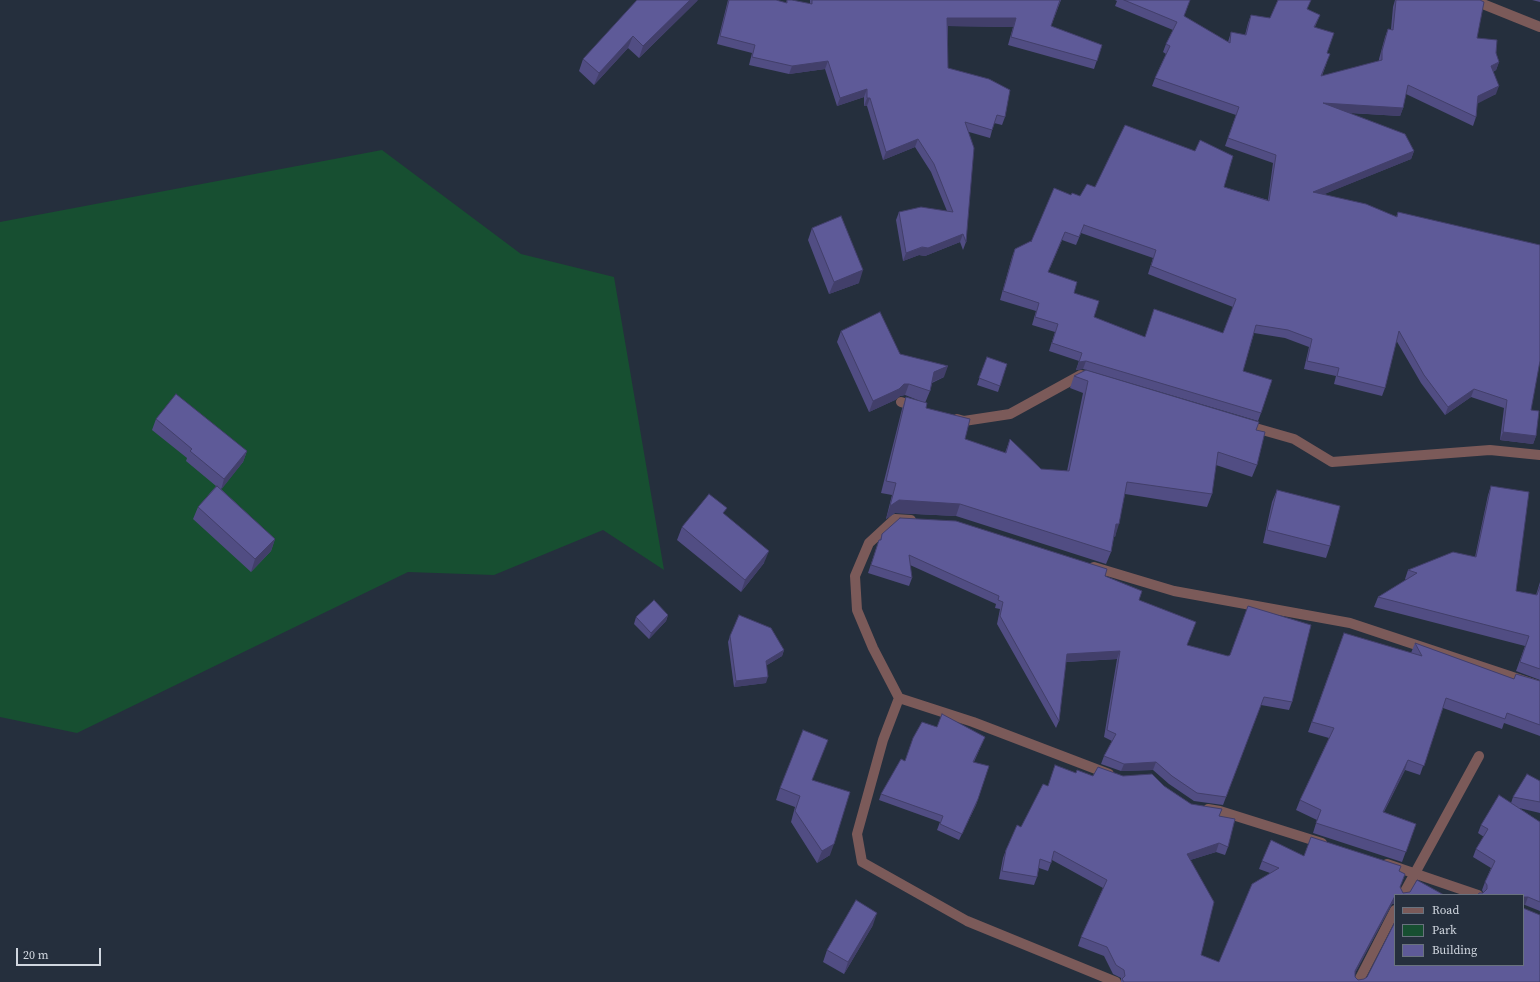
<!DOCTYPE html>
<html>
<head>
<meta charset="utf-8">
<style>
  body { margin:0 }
  #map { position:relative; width:1540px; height:982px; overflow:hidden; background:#252f3d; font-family:"Source Serif 4",serif }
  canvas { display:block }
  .legend { position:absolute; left:1394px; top:894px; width:130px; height:72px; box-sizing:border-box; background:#252f3d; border:1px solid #69727e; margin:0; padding:5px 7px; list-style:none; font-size:12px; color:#d0d6df }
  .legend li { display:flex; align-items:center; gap:8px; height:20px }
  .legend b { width:20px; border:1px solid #69727e }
  .scale { position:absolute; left:16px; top:948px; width:85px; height:18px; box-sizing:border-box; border:2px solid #d0d6df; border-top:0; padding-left:5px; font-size:12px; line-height:14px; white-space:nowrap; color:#d0d6df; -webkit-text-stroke:3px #252f3d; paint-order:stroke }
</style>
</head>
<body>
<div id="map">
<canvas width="1540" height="982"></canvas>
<ul class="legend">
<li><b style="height:5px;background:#7b5a59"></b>Road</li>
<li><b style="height:11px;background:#174f31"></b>Park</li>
<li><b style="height:11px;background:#5e5a98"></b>Building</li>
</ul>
<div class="scale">20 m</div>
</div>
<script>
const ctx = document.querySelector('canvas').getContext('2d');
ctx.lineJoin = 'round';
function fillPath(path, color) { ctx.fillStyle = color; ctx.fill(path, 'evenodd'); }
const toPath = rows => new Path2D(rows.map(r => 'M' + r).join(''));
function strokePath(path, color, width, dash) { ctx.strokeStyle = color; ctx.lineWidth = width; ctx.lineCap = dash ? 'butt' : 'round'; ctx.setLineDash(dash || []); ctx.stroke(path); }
fillPath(toPath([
  [382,150,521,254,614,277,664,570,603,530,494,575,408,572,77,733,0,717,0,222]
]), '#174f31');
strokePath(toPath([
  [1473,0,1540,27],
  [901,402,917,407],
  [957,419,964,421,1010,414,1081,375,1084,376],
  [1245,425,1294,439,1332,462,1490,450,1540,455],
  [911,520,895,519,869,543,855,576,857,610,873,648,899,698,973,722,1109,774],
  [1094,567,1174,591,1350,623,1540,686],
  [899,698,883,740,857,834,862,862,967,921,1116,982],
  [1208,809,1220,811,1322,843],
  [1387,864,1478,895],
  [1403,895,1479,756],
  [1358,982,1395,910]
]), '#7b5a59', 10);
fillPath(toPath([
  [698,0,639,58,628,48,594,85,579,71,583,59],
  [728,0,776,0,786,3,787,0,810,4,810,0,1061,0,1051,26,1102,45,1094,69,1008,45,1013,27,948,26,948,68,1005,117,1002,125,994,123,990,138,969,132,966,242,963,250,960,242,925,256,919,255,903,261,896,220,899,212,947,211,931,172,915,147,883,160,867,106,864,106,864,97,837,106,825,69,789,74,749,65,752,53,717,44],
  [1115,0,1190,0,1184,16,1228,42,1231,32,1245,35,1248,23,1251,15,1270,18,1278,0,1311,0,1307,9,1320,15,1315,27,1327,53,1327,62,1322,76,1379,61,1379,59,1385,37,1388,29,1391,29,1393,7,1395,0,1480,0,1477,38,1496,53,1499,62,1496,70,1493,72,1496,94,1477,103,1476,117,1473,126,1406,94,1403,108,1400,116,1350,113,1414,151,1411,159,1324,194,1396,217,1398,212,1531,410,1536,436,1533,444,1500,440,1504,408,1471,397,1445,415,1421,383,1396,340,1385,388,1382,396,1334,384,1336,376,1304,369,1309,347,1285,338,1254,333,1243,371,1261,413,1258,421,1083,369,1076,370,1079,361,1049,351,1055,332,1032,325,1036,311,1000,300,1012,257,1015,249,1031,242,1071,195,1080,196,1095,187,1224,187,1268,200,1273,163,1225,146,1236,115,1152,86,1155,78,1166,54,1163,52,1166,44,1173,30,1115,6,1117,1],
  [1081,233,1153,258,1148,274,1233,307,1223,333,1145,337,1094,317,1074,293,1048,272,1062,240,1076,245],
  [1532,0,1540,0,1540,2],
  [812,228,859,283,829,294,808,240],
  [841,331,900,354,944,377,932,383,930,391,925,403,905,395,900,396,895,400,869,412,837,342],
  [987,357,1007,364,998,392,977,385],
  [1074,376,1256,430,1257,465,1252,477,1216,465,1212,494,1207,507,1125,494,1115,537,1114,536,1111,552,1106,564,956,516,895,513,886,519,892,495,881,493,902,409,906,397,926,408,965,439,1005,453,1010,439,1041,469,1067,471,1083,393,1070,388],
  [156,419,247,451,243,462,221,489,275,539,271,551,251,572,193,519,198,507,216,486,186,461,187,458,152,430],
  [1491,486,1516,591,1536,595,1540,582,1540,680,1516,671,1525,646,1374,607,1378,597,1406,580,1405,579,1408,570,1475,557,1488,495],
  [1277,490,1330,546,1326,558,1263,543,1272,502],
  [724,514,764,563,741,592,677,540,682,527],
  [882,534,1105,576,1139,600,1187,645,1292,702,1289,710,1261,705,1223,805,1194,801,1169,784,1153,770,1121,771,1101,764,1104,756,1112,741,1104,737,1117,659,1066,662,1059,721,1056,728,997,624,1000,609,995,608,996,604,910,565,912,578,909,586,868,573,879,540,880,540],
  [668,615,666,621,649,639,634,624,636,617],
  [1344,633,1411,653,1415,643,1514,679,1540,681,1540,736,1504,723,1502,729,1443,708,1420,775,1405,770,1384,812,1416,824,1402,862,1313,833,1317,820,1296,810,1300,800,1329,738,1308,732],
  [730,636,784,650,782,656,767,665,766,683,734,687,728,642],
  [937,727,985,737,974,762,978,799,976,805,959,840,937,830,940,822,879,800,881,794],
  [1076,773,1093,776,1123,776,1164,786,1191,804,1219,816,1228,847,1225,855,1216,852,1190,860,1201,955,1219,962,1270,873,1259,869,1262,861,1304,856,1399,871,1405,874,1400,887,1403,893,1444,895,1395,895,1395,904,1392,904,1355,973,1355,977,1358,980,1540,982,1121,982,1121,978,1113,974,1104,956,1078,946,1081,937,1103,888,1052,860,1048,871,1039,868,1037,877,1034,885,999,879,1003,858,1006,850,1021,827],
  [812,780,830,855,817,863,791,822,795,807,776,800,780,788],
  [1540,781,1540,813,1519,808,1540,822,1540,911,1525,905,1483,893,1483,892,1482,890,1485,882,1491,868,1473,857,1476,849,1484,837,1478,833,1481,825,1511,803,1513,797],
  [873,925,844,974,823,962,827,950]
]), '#514d83');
fillPath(toPath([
  [690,0,698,0,639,58,643,46],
  [947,18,1016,18,1013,27,945,26],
  [633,36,628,48,594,85,599,73],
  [828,61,825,69,789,74,792,66],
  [1499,62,1496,70,1488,74,1491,66],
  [1499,86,1496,94,1475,105,1478,96],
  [867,89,864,97,837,106,840,98],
  [867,98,870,98,867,106,864,106],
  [1323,103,1403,108,1400,116,1320,111],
  [918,139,915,147,883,160,886,152],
  [1414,151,1411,159,1310,200,1313,192],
  [1065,232,1062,240,1045,280,1048,272],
  [963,234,960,242,925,256,919,255,903,261,906,253],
  [863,270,859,283,829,294,834,282],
  [1086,361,1083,369,1076,370,1079,362],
  [948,366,944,377,930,383,934,372],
  [904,384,909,384,905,395,900,396,895,400,869,412,873,401],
  [1474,389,1471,397,1445,415,1448,407],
  [1503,432,1536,436,1533,444,1500,440],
  [247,451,243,462,221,490,224,479],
  [899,500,960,504,956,516,895,513,886,519,890,506],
  [1116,524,1119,524,1115,537,1112,536],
  [275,539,271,551,251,572,255,559],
  [769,551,764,563,741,592,745,580],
  [668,615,666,621,649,639,651,633],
  [784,650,782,656,764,667,766,661],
  [1120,651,1117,659,1064,662,1067,654],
  [768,677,766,683,734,687,736,681],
  [1408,760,1405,770,1379,821,1383,812],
  [1156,762,1153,770,1121,771,1124,764],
  [978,799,976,805,959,840,962,834],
  [1219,843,1216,852,1184,862,1187,854],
  [834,844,830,855,817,863,822,851],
  [1395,896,1395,904,1392,904,1352,979,1355,971],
  [1523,897,1528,897,1525,905,1523,905],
  [877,913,873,925,844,974,848,962]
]), '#423f6a');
const building = toPath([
  [637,0,690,0,643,46,633,36,599,73,583,59,637,0],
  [729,0,776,0,787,3,787,0,792,0,812,4,812,0,1060,0,1051,26,1102,45,1097,61,1011,37,1016,18,947,18,948,68,989,79,1010,90,1005,117,997,115,992,130,965,122,974,148,966,242,963,234,928,248,922,247,906,253,899,212,921,207,953,212,934,164,918,139,886,152,870,98,867,98,867,89,840,98,828,61,792,66,752,57,755,45,720,36,729,0],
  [1124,0,1190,0,1184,16,1230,43,1231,32,1246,35,1251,15,1270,18,1278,0,1311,0,1307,9,1320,15,1314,27,1334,33,1327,53,1330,54,1321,76,1382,60,1382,51,1388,29,1393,30,1396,0,1480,0,1484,2,1477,38,1497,40,1496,53,1499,62,1491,66,1499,86,1478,96,1476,117,1408,85,1403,108,1323,103,1405,134,1414,151,1313,192,1366,204,1397,217,1398,212,1540,245,1540,361,1531,410,1539,411,1536,436,1503,432,1507,400,1474,389,1448,407,1424,375,1399,331,1385,388,1337,376,1339,368,1307,361,1312,339,1288,330,1256,325,1243,371,1272,380,1261,413,1086,361,1079,362,1082,353,1052,343,1058,324,1035,317,1039,303,1003,291,1015,249,1031,241,1031,242,1054,188,1071,195,1072,193,1080,196,1087,184,1095,187,1125,125,1195,151,1200,140,1233,156,1224,187,1269,201,1276,155,1228,138,1239,107,1155,78,1170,46,1166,44,1177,22,1124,0],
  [1084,225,1156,250,1151,266,1236,299,1223,333,1154,309,1145,337,1094,317,1099,301,1074,293,1077,282,1048,272,1065,232,1079,237,1084,225],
  [841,216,863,270,834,282,812,228,841,216],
  [880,312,900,354,948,366,934,372,930,391,909,384,904,384,899,389,873,401,841,331,880,312],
  [987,357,1007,364,1000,386,979,378,987,357],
  [1086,370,1259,422,1256,430,1265,432,1257,465,1218,452,1212,494,1127,482,1119,524,1116,524,1111,552,960,504,899,500,890,506,896,483,886,481,906,397,927,403,926,408,970,419,965,439,1006,453,1010,439,1041,469,1069,471,1088,381,1074,376,1086,370],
  [176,394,247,451,224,479,190,451,192,449,156,419,176,394],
  [217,486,275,539,255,559,198,507,217,486],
  [1491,486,1529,492,1516,591,1537,595,1540,586,1540,669,1520,662,1529,636,1378,597,1417,573,1408,570,1453,552,1476,557,1491,486],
  [1277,490,1340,506,1330,546,1267,530,1277,490],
  [709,494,727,508,723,513,769,551,745,580,682,527,709,494],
  [900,518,956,521,1107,569,1105,576,1142,591,1139,600,1196,622,1187,645,1228,656,1230,655,1248,606,1311,625,1292,702,1264,697,1226,797,1197,793,1172,776,1156,762,1124,764,1104,756,1116,734,1107,730,1120,651,1067,654,1059,721,1000,616,1003,602,998,600,999,596,909,555,912,578,871,565,879,540,881,540,882,534,900,518],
  [654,600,668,615,651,633,636,617,654,600],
  [739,615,771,628,784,650,766,661,768,677,736,681,730,636,739,615],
  [1344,633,1422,656,1415,643,1514,679,1516,674,1540,681,1540,725,1507,713,1505,719,1446,698,1424,766,1408,760,1383,812,1416,824,1406,852,1316,823,1321,810,1300,800,1334,728,1312,722,1344,633],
  [942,714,985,737,973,762,989,766,978,799,962,834,940,824,943,816,881,794,901,759,905,761,913,738,922,722,937,727,942,714],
  [803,730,828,740,812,780,850,792,834,844,822,851,795,811,800,796,780,788,803,730],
  [1055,765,1076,773,1077,770,1093,776,1098,767,1123,776,1152,774,1164,786,1191,804,1222,809,1219,816,1235,819,1228,847,1219,843,1187,854,1214,902,1201,955,1219,962,1252,884,1279,868,1262,861,1271,840,1304,856,1311,837,1401,866,1399,871,1405,874,1400,887,1403,893,1410,892,1417,880,1444,895,1395,895,1395,896,1355,971,1355,977,1358,980,1364,979,1367,977,1395,922,1395,965,1523,965,1523,908,1540,915,1540,982,1124,982,1122,979,1125,976,1124,970,1116,965,1107,947,1081,937,1107,880,1054,851,1051,863,1040,859,1037,877,1002,871,1006,850,1017,825,1021,827,1043,784,1048,786,1055,765],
  [1527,774,1540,781,1540,802,1513,797,1527,774],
  [1499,795,1540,822,1540,902,1528,897,1523,897,1523,895,1478,895,1479,893,1483,893,1487,889,1487,885,1485,882,1495,861,1476,849,1488,829,1481,825,1499,795],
  [856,900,877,913,848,962,827,950,856,900]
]);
fillPath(building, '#5e5a98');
strokePath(building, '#423f6a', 1);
</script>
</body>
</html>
